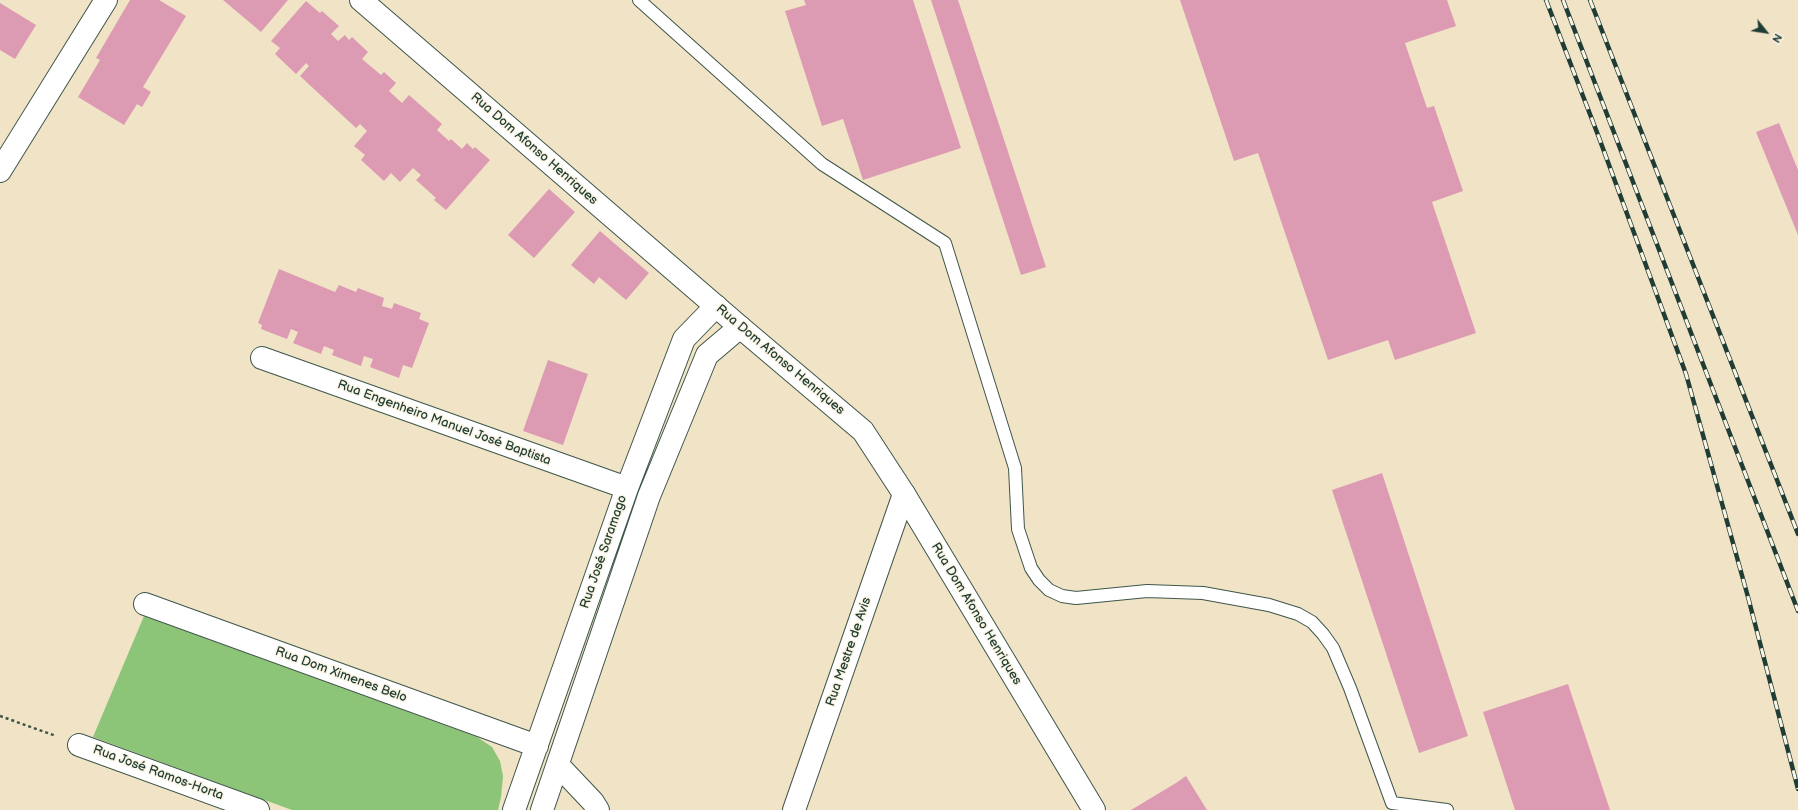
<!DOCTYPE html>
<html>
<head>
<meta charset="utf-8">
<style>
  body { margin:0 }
  #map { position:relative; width:1798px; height:810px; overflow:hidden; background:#f1e3c6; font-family:"Balsamiq Sans",sans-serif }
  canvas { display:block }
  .north { position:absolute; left:1746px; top:12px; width:40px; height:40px; -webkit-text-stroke:3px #fcf5e5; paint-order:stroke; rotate:120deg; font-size:11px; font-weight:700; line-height:16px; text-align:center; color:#1f3d34 }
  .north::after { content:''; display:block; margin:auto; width:14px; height:18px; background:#1f3d34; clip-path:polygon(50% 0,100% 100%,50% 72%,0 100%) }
</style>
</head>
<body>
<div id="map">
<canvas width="1798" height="810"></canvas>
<div class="north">N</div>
</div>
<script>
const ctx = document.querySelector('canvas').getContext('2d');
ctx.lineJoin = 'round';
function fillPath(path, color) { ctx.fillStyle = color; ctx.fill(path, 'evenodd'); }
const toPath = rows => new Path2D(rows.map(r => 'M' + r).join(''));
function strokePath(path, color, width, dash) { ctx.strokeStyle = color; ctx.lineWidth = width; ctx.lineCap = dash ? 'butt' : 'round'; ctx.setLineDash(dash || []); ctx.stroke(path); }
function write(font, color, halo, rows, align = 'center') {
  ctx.font = font + ' "Balsamiq Sans",sans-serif'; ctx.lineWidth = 3; ctx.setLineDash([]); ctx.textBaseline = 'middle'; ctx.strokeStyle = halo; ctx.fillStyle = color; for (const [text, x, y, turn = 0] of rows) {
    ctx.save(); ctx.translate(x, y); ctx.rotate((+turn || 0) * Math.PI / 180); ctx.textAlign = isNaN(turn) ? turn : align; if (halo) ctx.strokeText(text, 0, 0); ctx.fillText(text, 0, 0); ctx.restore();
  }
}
fillPath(toPath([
  [144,616,477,737,492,747,500,761,503,776,501,797,498,810,292,810,93,737]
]), '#8cc478');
fillPath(toPath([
  [130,0,159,0,186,16,143,87,151,92,142,107,137,104,124,125,78,97,100,60,96,58],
  [223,0,288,0,261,32],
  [804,0,913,0,961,148,863,180,843,119,822,126,785,11,806,5],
  [931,0,958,0,1046,267,1021,275],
  [1180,0,1447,0,1456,26,1405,43,1427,108,1434,106,1463,191,1432,202,1476,333,1395,360,1388,340,1328,360,1258,153,1234,161],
  [306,1,320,13,322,11,339,26,331,34,338,41,345,35,349,40,352,37,368,52,362,59,381,75,384,72,396,83,389,91,402,103,409,95,442,124,437,130,449,141,451,139,462,149,467,143,473,149,475,147,490,160,446,210,434,200,436,198,416,180,421,175,413,168,400,182,391,173,384,181,361,160,365,155,354,146,367,131,360,124,356,128,300,76,309,66,306,63,296,74,275,54,280,48,271,41],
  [0,3,36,25,15,59,0,50],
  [1779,123,1798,170,1798,235,1756,132],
  [549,189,575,212,534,258,508,235],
  [600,231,649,273,626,300,599,277,594,284,571,265],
  [279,269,335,292,339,285,356,292,358,288,384,298,382,306,392,309,394,303,421,313,419,319,429,323,412,368,403,365,399,378,370,367,373,359,364,356,361,366,332,355,334,350,324,346,321,354,293,343,298,332,291,329,287,339,261,329,262,325,258,323],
  [548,360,588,374,563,445,523,431],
  [1382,473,1468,736,1419,753,1332,490],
  [1568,684,1610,810,1515,810,1483,712],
  [1186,776,1207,810,1131,810,1176,783]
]), '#dc9bb2');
const service = toPath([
  [639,0,822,164,945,243,1015,468,1018,529,1031,568,1039,580,1049,590,1062,596,1076,598,1147,591,1203,593,1269,605,1298,614,1312,622,1323,634,1333,648,1350,688,1392,803,1447,810]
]);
const minor = toPath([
  [0,171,106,0],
  [262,358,627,488],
  [145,604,537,746],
  [79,745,258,810],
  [558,765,593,802,598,810],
  [514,810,627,488,684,339,716,306],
  [542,810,649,496,707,355,740,327],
  [794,810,904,494]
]);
const tertiary = toPath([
  [361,0,740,327,863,431,904,494,1094,810]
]);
strokePath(service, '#3e564a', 14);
strokePath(minor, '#3e564a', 24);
strokePath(tertiary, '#3e564a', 24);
strokePath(toPath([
  [0,716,56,736]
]), '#3e564a', 2.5, [3, 3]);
strokePath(service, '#fff', 12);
strokePath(minor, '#fff', 22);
strokePath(tertiary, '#fff', 22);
const rail = toPath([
  [1546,0,1598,135,1686,374,1748,597,1798,789],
  [1563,0,1798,611],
  [1590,0,1798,534]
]);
strokePath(rail, '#1f3d34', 4.5);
strokePath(rail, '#fcf5e5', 3, [9]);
write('13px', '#1f3d34', '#fcf5e5', [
  ["Rua Dom Afonso Henriques",534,149,41],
  ["Rua Dom Afonso Henriques",780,360,40],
  ["Rua Engenheiro Manuel José Baptista",444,423,20],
  ["Rua José Saramago",604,552,-71],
  ["Rua Dom Afonso Henriques",976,614,59],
  ["Rua Mestre de Avis",849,652,-71],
  ["Rua Dom Ximenes Belo",341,675,20],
  ["Rua José Ramos-Horta",158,773,20]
]);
</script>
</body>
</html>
